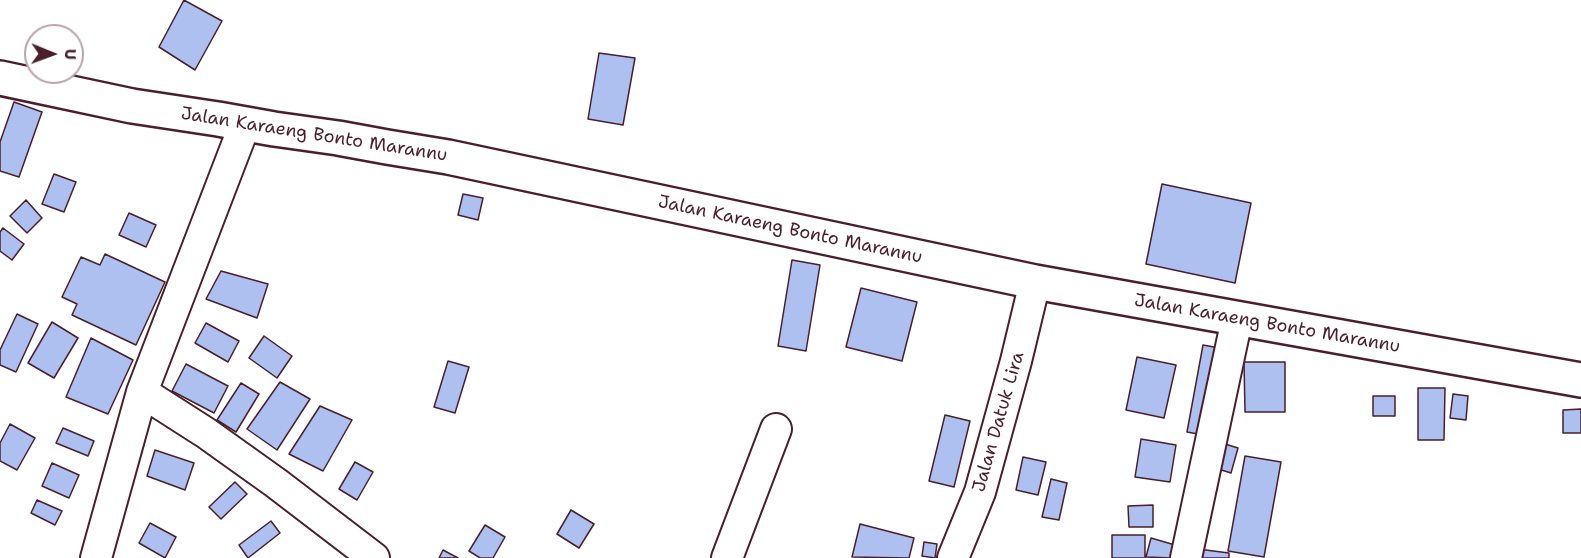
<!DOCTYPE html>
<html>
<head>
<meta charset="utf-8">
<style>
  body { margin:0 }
  #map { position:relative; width:1581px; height:558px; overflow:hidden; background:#fff; font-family:"Shantell Sans",sans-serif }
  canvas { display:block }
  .north { position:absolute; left:24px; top:24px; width:60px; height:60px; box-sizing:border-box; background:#fff; border:2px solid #b7a5aa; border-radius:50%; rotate:91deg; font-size:16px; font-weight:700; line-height:24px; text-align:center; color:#4a1f2b }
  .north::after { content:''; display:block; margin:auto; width:21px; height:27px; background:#4a1f2b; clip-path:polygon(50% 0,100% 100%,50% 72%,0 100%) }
</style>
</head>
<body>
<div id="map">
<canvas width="1581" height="558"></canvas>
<div class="north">U</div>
</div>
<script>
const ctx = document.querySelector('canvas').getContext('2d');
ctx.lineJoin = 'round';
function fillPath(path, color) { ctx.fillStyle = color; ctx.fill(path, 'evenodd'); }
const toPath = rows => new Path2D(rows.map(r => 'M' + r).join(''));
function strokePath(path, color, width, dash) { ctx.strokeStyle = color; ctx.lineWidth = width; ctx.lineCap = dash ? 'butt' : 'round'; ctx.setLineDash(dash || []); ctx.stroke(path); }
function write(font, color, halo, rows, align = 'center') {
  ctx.font = font + ' "Shantell Sans",sans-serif'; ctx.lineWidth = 6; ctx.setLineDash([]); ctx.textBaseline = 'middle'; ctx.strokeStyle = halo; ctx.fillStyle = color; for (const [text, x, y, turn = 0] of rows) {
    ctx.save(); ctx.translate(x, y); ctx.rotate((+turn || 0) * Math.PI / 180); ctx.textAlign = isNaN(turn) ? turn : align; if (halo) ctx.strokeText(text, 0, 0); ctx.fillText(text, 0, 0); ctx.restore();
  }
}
const building = toPath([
  [184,0,222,21,195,70,159,47,184,0],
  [599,53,635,58,623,125,588,119,599,53],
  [14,102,42,112,19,177,0,171,0,142,14,102],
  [54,174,76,182,64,212,42,204,54,174],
  [1162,184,1251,203,1235,283,1146,264,1162,184],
  [463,194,483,198,478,220,458,215,463,194],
  [26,200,42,218,27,233,10,216,26,200],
  [129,213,156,225,146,247,119,235,129,213],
  [3,228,24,244,12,260,0,251,0,232,3,228],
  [105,254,165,282,136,345,72,315,77,304,62,297,81,257,100,265,105,254],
  [792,260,820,265,806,351,778,346,792,260],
  [221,271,268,284,257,318,206,299,221,271],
  [861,288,917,302,902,361,846,347,861,288],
  [17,314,38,324,16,372,0,365,0,350,17,314],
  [52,322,78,338,54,378,28,363,52,322],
  [206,323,239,341,228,362,195,343,206,323],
  [264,336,292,356,277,378,249,358,264,336],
  [91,338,133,360,108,414,66,397,91,338],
  [1203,345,1225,349,1209,436,1187,432,1203,345],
  [1137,357,1176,365,1164,418,1126,410,1137,357],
  [448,361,469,367,455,413,434,407,448,361],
  [1244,362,1285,362,1285,412,1245,412,1244,362],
  [186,364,228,386,214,413,172,391,186,364],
  [280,382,310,399,277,450,247,429,280,382],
  [241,383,259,394,236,432,217,420,241,383],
  [1418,388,1445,388,1444,440,1418,440,1418,388],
  [1453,394,1468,396,1466,420,1450,418,1453,394],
  [1373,396,1395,396,1395,416,1373,416,1373,396],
  [320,406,352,420,323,471,289,454,320,406],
  [1581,409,1581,433,1563,433,1563,410,1581,409],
  [945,415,970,421,954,487,929,481,945,415],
  [10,424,35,438,17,470,0,461,0,443,10,424],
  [63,428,94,441,88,456,56,443,63,428],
  [1141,439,1176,445,1170,482,1135,477,1141,439],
  [1222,443,1238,448,1231,473,1215,468,1222,443],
  [155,450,194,463,185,490,147,476,155,450],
  [1245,456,1281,462,1264,557,1228,551,1245,456],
  [1023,457,1046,462,1038,495,1016,490,1023,457],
  [355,462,373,472,357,500,339,489,355,462],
  [52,463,79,475,69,498,42,486,52,463],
  [1051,479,1067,483,1059,520,1042,517,1051,479],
  [235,482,247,494,221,519,209,507,235,482],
  [37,500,62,511,55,525,31,513,37,500],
  [1153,505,1153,527,1129,527,1128,506,1153,505],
  [571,510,594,524,579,548,557,534,571,510],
  [271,521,280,533,248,558,239,545,271,521],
  [150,523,176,537,165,558,139,543,150,523],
  [860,524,914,538,909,558,852,557,860,524],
  [485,525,505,537,493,558,480,558,469,551,485,525],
  [1112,535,1145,535,1145,558,1112,558,1112,535],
  [1151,538,1175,545,1172,558,1146,557,1151,538],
  [924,542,937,544,935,558,922,556,924,542],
  [1198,549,1229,553,1229,558,1197,558,1198,549],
  [443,550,458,558,439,558,443,550]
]);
fillPath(building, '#adc0ef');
strokePath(building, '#4a1f2b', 1.5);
const minor = toPath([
  [142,392,206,433,276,483,374,558],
  [96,558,142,392,245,124],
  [727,558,776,429],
  [953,558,980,492,1016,361,1035,282],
  [1186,558,1237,319]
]);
const major = toPath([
  [0,78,132,106,218,119,274,129,338,138,387,147,448,157,1035,282,1581,380]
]);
strokePath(minor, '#4a1f2b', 34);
strokePath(major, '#4a1f2b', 38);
strokePath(minor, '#fff', 30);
strokePath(major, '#fff', 33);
write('18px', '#4a1f2b', '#fff', [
  ["Jalan Karaeng Bonto Marannu",314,135,9],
  ["Jalan Karaeng Bonto Marannu",790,230,12],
  ["Jalan Karaeng Bonto Marannu",1267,324,10],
  ["Jalan Datuk Lira",999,422,-74]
]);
</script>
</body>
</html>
